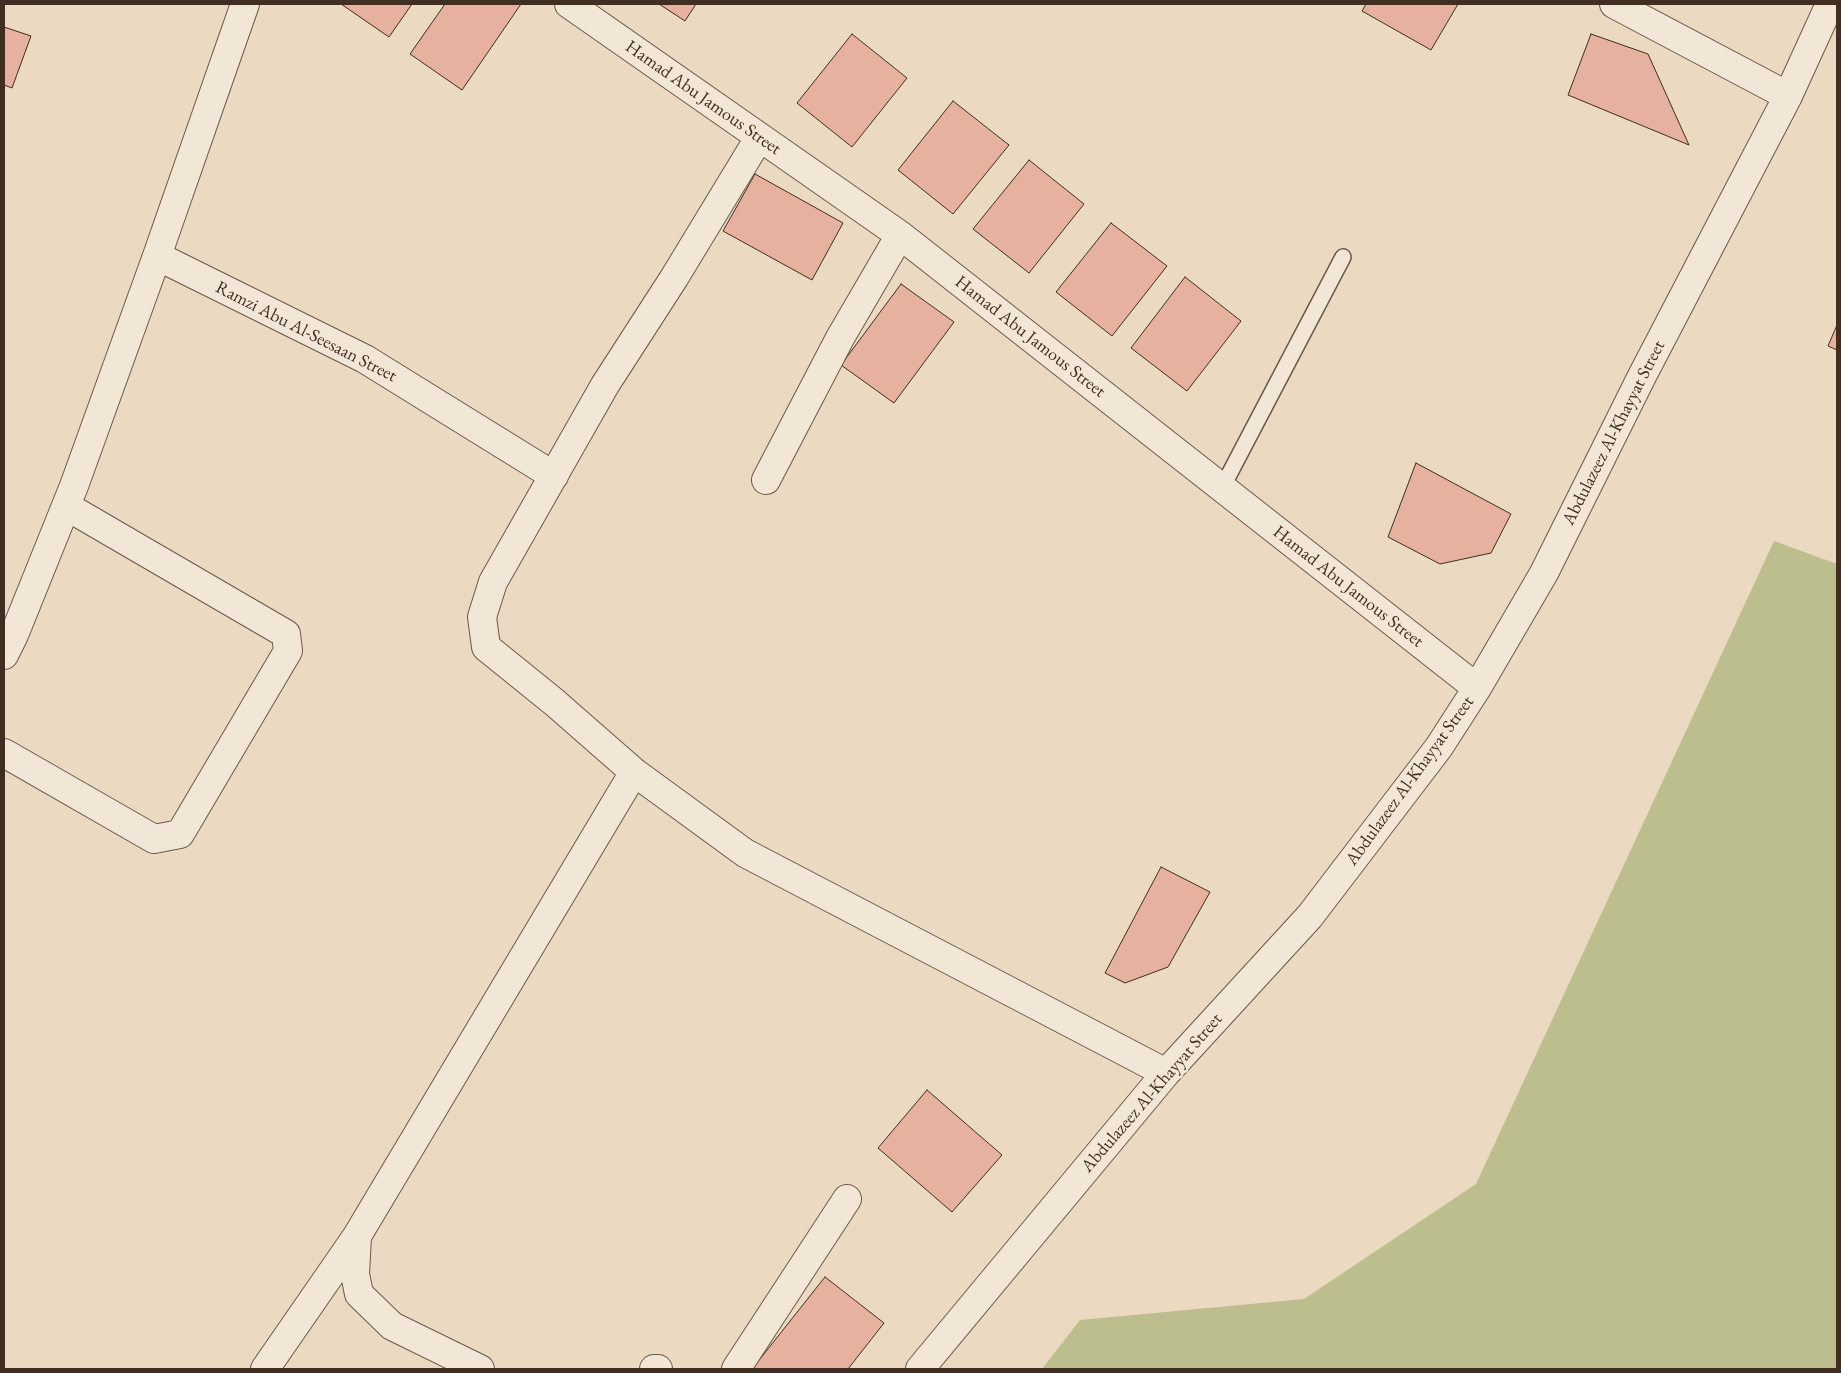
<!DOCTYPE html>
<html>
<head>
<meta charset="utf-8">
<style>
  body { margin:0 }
  #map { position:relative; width:1841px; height:1373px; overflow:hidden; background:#ebd9c1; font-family:"EB Garamond",serif }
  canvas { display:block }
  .frame { position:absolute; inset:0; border:5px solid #3f2e21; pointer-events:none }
</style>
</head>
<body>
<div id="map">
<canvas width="1841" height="1373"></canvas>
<div class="frame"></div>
</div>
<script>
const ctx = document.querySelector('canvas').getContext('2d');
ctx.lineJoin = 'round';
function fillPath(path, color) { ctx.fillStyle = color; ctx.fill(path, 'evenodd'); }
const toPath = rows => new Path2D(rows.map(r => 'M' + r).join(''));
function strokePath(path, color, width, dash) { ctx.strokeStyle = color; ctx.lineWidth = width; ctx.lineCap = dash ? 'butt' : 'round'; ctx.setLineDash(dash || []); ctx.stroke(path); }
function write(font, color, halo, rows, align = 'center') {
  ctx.font = font + ' "EB Garamond",serif'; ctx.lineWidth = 5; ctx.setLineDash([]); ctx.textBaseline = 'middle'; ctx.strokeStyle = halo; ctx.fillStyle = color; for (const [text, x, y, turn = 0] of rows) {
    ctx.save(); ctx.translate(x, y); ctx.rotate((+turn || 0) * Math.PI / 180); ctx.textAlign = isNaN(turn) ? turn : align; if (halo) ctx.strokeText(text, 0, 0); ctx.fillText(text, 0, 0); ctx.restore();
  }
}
fillPath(toPath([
  [1774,541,1837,564,1837,1369,1042,1369,1080,1320,1304,1299,1476,1184]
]), '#bdbe8e');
const building = toPath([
  [341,4,412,4,389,37,341,4],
  [445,4,521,4,462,90,410,54,445,4],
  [659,4,696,4,685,21,659,4],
  [1366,4,1458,4,1431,50,1362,11,1366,4],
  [4,27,31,36,12,88,4,85,4,27],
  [852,34,907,78,852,147,797,103,852,34],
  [1591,34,1648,54,1689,145,1568,95,1591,34],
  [953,101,1009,145,953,214,898,170,953,101],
  [1029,160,1084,204,1029,273,973,229,1029,160],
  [755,174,843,223,812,280,723,231,755,174],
  [1111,223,1167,266,1112,336,1056,292,1111,223],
  [1185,277,1241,321,1187,391,1131,348,1185,277],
  [901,284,954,322,894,403,841,365,901,284],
  [1837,325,1837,350,1828,346,1837,325],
  [1416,463,1511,514,1491,553,1440,564,1388,537,1416,463],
  [1161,867,1210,892,1168,967,1125,983,1105,973,1161,867],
  [927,1090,1002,1155,952,1212,878,1148,927,1090],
  [825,1277,884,1323,848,1369,752,1369,825,1277]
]);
fillPath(building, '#e6b19e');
strokePath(building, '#3f2e21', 1);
const service = toPath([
  [1222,488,1343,257]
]);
const minor = toPath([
  [569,4,900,235,1477,688],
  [1614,4,1788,96],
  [759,138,674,278,605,385,493,582,482,617,486,647,554,702,634,772,745,853,1166,1073],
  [157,256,365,359,554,476],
  [766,480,840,338,900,235],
  [4,655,14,635,74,486,157,256,245,4],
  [4,753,154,839,180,834,288,651,286,634,66,506],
  [265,1369,357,1236],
  [480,1369,392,1326,359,1294,355,1274,357,1236,634,772],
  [654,1369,658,1369],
  [736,1369,847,1199],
  [920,1369,1166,1073,1310,916,1439,747,1477,688,1544,573,1642,376,1788,96,1830,4]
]);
strokePath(service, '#6a5949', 18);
strokePath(minor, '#6a5949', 30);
strokePath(service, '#f2e6d7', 15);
strokePath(minor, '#f2e6d7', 28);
write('18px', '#3f2e21', '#f2e6d7', [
  ["Hamad Abu Jamous Street",703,98,35],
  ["Ramzi Abu Al-Seesaan Street",306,332,27],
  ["Hamad Abu Jamous Street",1030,337,38],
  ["Abdulazeez Al-Khayyat Street",1614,433,-63],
  ["Hamad Abu Jamous Street",1348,587,38],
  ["Abdulazeez Al-Khayyat Street",1410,781,-54],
  ["Abdulazeez Al-Khayyat Street",1152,1093,-49]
]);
</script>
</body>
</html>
